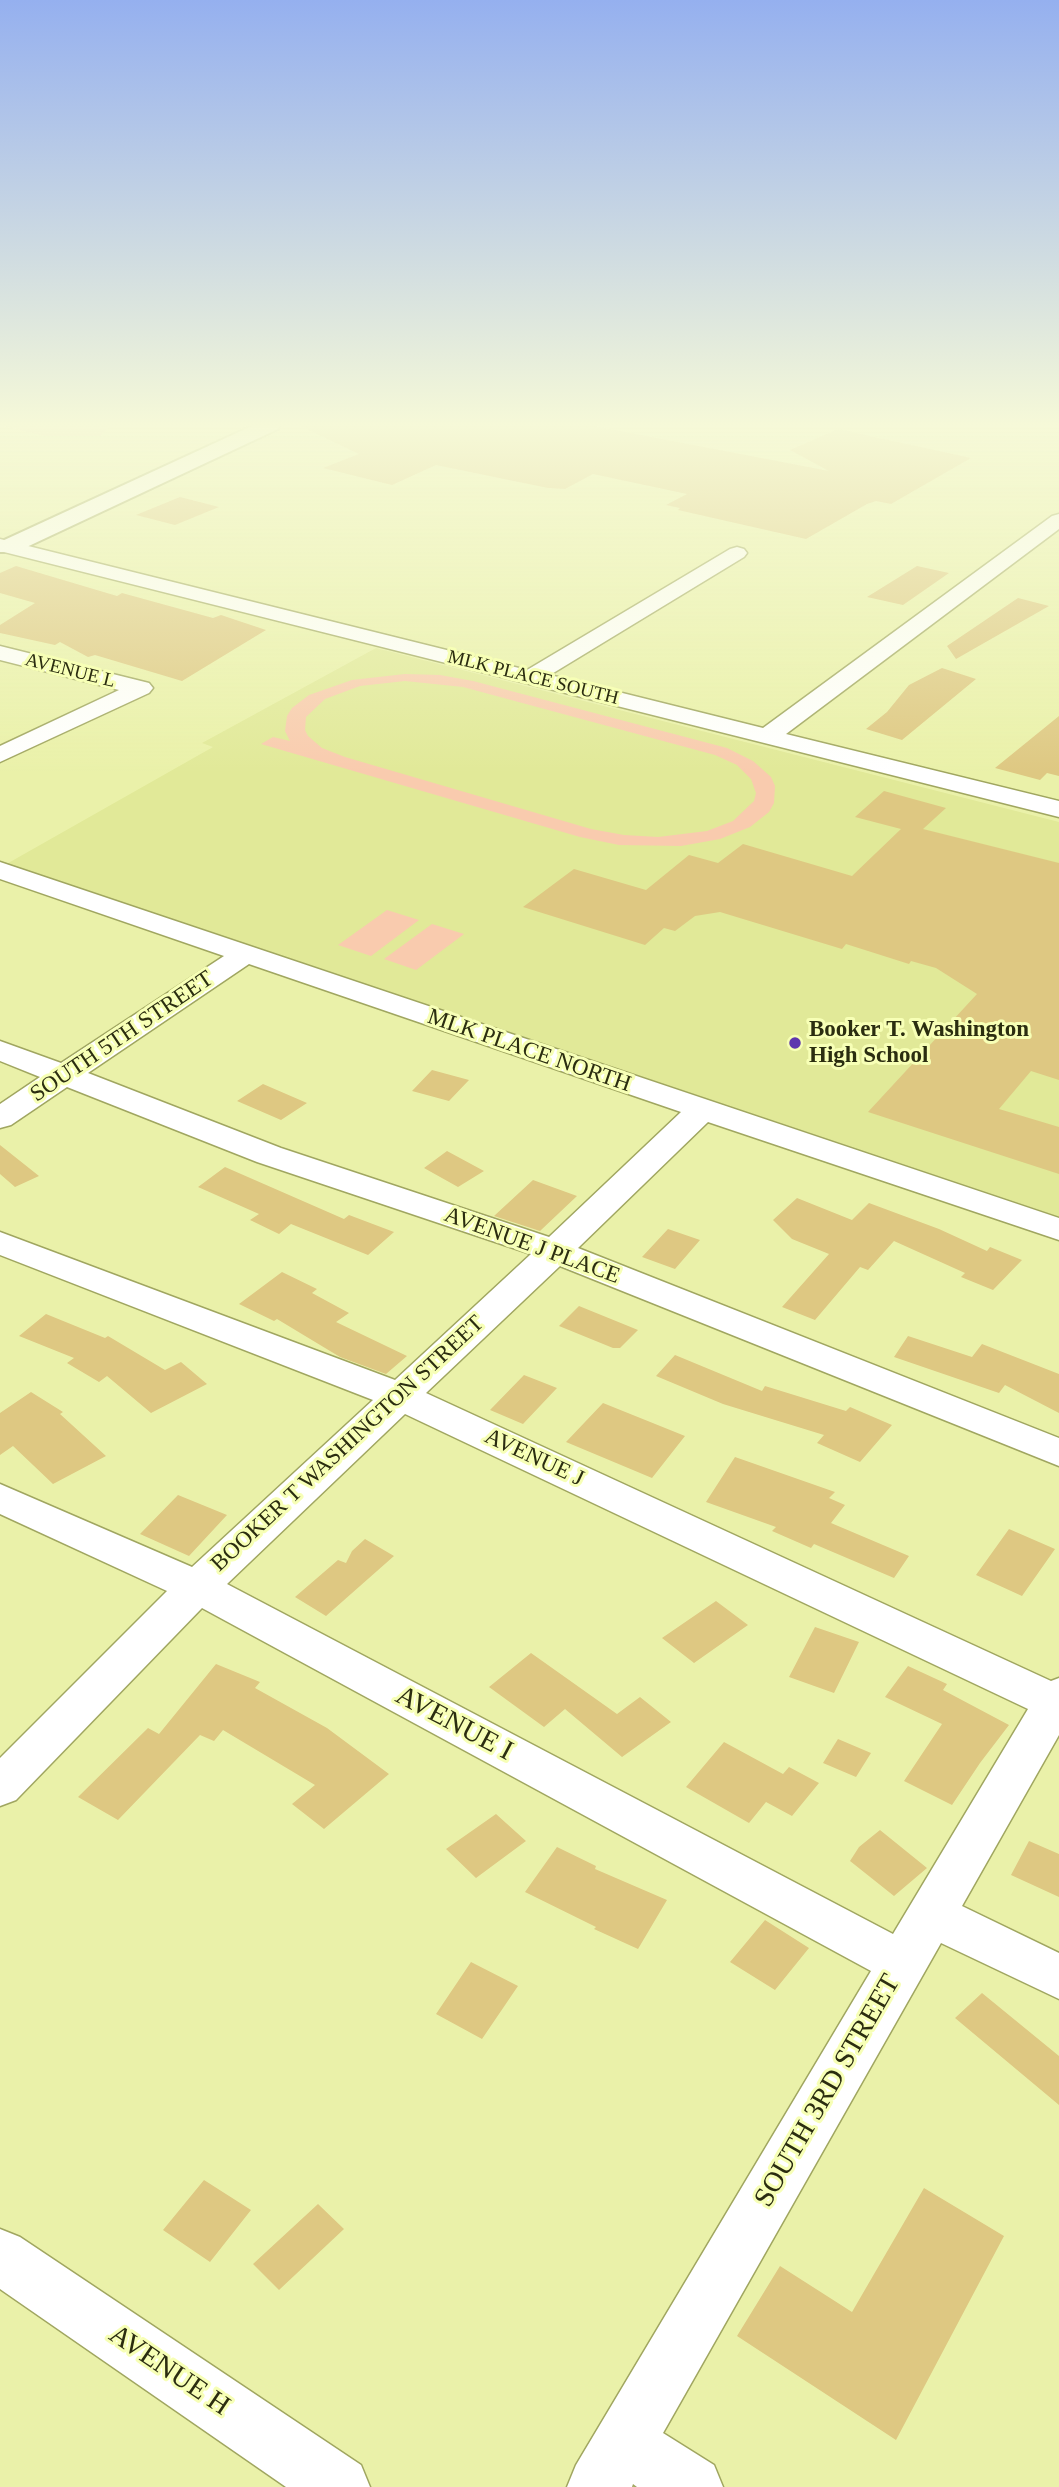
<!DOCTYPE html>
<html>
<head>
<meta charset="utf-8">
<style>
  body { margin:0 }
  canvas { display:block; background:#eaf1a9 }
</style>
</head>
<body>
<canvas width="1059" height="2487"></canvas>
<script>
const ctx = document.querySelector('canvas').getContext('2d');
ctx.lineJoin = 'round';
function fillPath(path, color) { ctx.fillStyle = color; ctx.fill(path, 'evenodd'); }
const toPath = rows => new Path2D(rows.map(r => 'M' + r).join(''));
function strokePath(path, color, width, dash) { ctx.strokeStyle = color; ctx.lineWidth = width; ctx.lineCap = dash ? 'butt' : 'round'; ctx.setLineDash(dash || []); ctx.stroke(path); }
function write(font, color, halo, rows, align = 'center') {
  ctx.font = font + ' "Times New Roman",serif'; ctx.lineWidth = 6; ctx.setLineDash([]); ctx.textBaseline = 'middle'; ctx.strokeStyle = halo; ctx.fillStyle = color; for (const [text, x, y, turn = 0] of rows) {
    ctx.save(); ctx.translate(x, y); ctx.rotate((+turn || 0) * Math.PI / 180); ctx.textAlign = isNaN(turn) ? turn : align; if (halo) ctx.strokeText(text, 0, 0); ctx.fillText(text, 0, 0); ctx.restore();
  }
}
fillPath(toPath([
  [376,648,1059,822,1059,1221,3,866,213,747,202,743]
]), '#e1e998');
fillPath(toPath([
  [0,425,111,425,100,436,45,436],
  [405,674,440,675,473,681,727,748,753,761,771,777,775,786,774,803,769,812,750,827,720,839,681,846,619,845,580,837,261,744,273,737,290,741,285,731,287,716,292,708,309,695,352,680],
  [405,681,463,687,715,755,737,765,751,779,756,793,754,801,733,821,707,831,658,837,624,835,591,829,345,757,322,748,308,736,305,730,306,717,325,699,360,686],
  [387,910,419,920,371,956,338,945],
  [432,924,464,934,416,970,384,959]
]), '#f9cbae');
fillPath(toPath([
  [298,425,589,425,829,471,790,450,838,429,971,458,891,504,876,501,867,504,806,539,678,510,680,508,666,505,687,494,593,474,565,489,548,488,436,465,392,485,323,468,359,454],
  [180,497,219,507,175,525,136,515],
  [16,566,117,596,122,593,213,618,221,615,266,630,182,681,95,655,88,657,60,642,55,645,0,633,0,625,35,603,0,593,0,573],
  [917,566,949,573,903,605,867,597],
  [1018,598,1049,606,956,659,947,646],
  [942,668,976,679,902,740,866,729,887,712,909,685],
  [1059,716,1059,776,1047,773,1040,780,995,768],
  [884,791,946,808,923,829,1059,863,1059,1080,1031,1071,999,1109,1059,1127,1059,1174,868,1112,977,994,936,968,911,961,909,964,846,944,842,949,720,912,695,916,675,931,664,928,645,945,523,907,574,869,646,890,689,855,718,863,743,844,852,876,901,829,855,817],
  [432,1070,469,1080,449,1101,412,1091],
  [263,1084,307,1103,281,1120,237,1101],
  [0,1145,39,1176,15,1187,0,1174],
  [447,1151,484,1171,458,1187,424,1168],
  [225,1167,344,1219,349,1215,394,1232,368,1255,291,1224,279,1234,250,1220,259,1214,198,1187],
  [533,1180,577,1196,540,1231,494,1216],
  [797,1198,852,1220,869,1203,939,1229,987,1251,990,1247,1022,1260,993,1290,961,1277,965,1273,894,1241,868,1270,860,1267,815,1320,782,1307,829,1254,792,1239,773,1220],
  [668,1229,700,1240,675,1269,642,1257],
  [282,1272,317,1289,312,1293,349,1313,336,1322,407,1356,386,1374,340,1357,277,1319,274,1321,239,1304],
  [579,1306,638,1330,620,1348,613,1348,559,1326],
  [46,1314,105,1338,108,1336,165,1370,181,1362,207,1384,151,1413,107,1376,99,1382,67,1363,74,1358,19,1336],
  [908,1336,972,1357,982,1344,1059,1374,1059,1413,1005,1385,999,1393,894,1357],
  [675,1355,762,1391,765,1386,846,1411,850,1407,892,1425,860,1462,817,1443,824,1435,723,1404,656,1376],
  [524,1375,557,1388,523,1424,490,1410],
  [31,1392,63,1412,60,1414,106,1456,53,1484,13,1446,0,1455,0,1413],
  [603,1403,685,1436,652,1478,566,1442],
  [735,1457,835,1492,829,1498,845,1505,831,1523,909,1556,894,1578,814,1544,811,1548,772,1531,776,1527,706,1502],
  [178,1495,227,1515,189,1556,140,1534],
  [1009,1529,1055,1549,1022,1596,976,1575],
  [365,1539,394,1556,326,1616,295,1597,338,1560,346,1563,352,1551],
  [716,1601,748,1625,694,1663,662,1638],
  [815,1627,859,1642,834,1693,789,1677],
  [531,1653,617,1714,640,1697,671,1722,622,1757,565,1709,544,1727,489,1687],
  [216,1664,260,1682,255,1688,327,1728,389,1774,324,1829,292,1804,315,1785,223,1730,214,1741,200,1735,118,1820,78,1797,148,1728,159,1734],
  [908,1666,947,1684,943,1690,1009,1725,980,1763,952,1805,904,1781,942,1724,885,1697],
  [838,1739,871,1753,856,1777,823,1763],
  [724,1742,783,1774,789,1767,819,1783,792,1816,766,1802,749,1823,686,1787],
  [496,1814,526,1841,476,1878,446,1849],
  [880,1830,927,1868,894,1896,850,1861,859,1847],
  [1029,1841,1059,1854,1059,1897,1011,1875],
  [557,1847,596,1866,595,1869,667,1900,638,1949,594,1929,596,1927,525,1892],
  [765,1920,809,1948,775,1990,730,1962],
  [471,1962,518,1986,482,2039,436,2014],
  [982,1993,1059,2056,1059,2105,955,2018],
  [204,2180,251,2210,210,2262,163,2230],
  [924,2188,1004,2236,896,2440,737,2336,780,2266,852,2312],
  [318,2204,344,2229,279,2290,253,2264]
]), '#dec882');
const minor = toPath([
  [1059,514,1059,529,786,734,1059,801,1059,817,0,551,0,539,527,670,730,549,737,547,744,549,747,553,744,557,550,675,763,728,1052,516,1059,514],
  [0,646,149,683,153,688,149,693,0,762,0,746,119,690,0,660,0,646],
  [0,862,1059,1218,1059,1240,708,1122,578,1248,1059,1438,1059,1466,560,1266,426,1393,1051,1681,1059,1678,1059,1735,962,1906,1059,1953,1059,1999,941,1943,663,2433,714,2465,723,2487,637,2487,633,2484,632,2487,567,2487,576,2465,871,1971,202,1608,16,1800,0,1806,0,1758,167,1591,0,1514,0,1484,192,1567,373,1400,0,1255,0,1232,395,1380,531,1254,257,1162,67,1087,11,1125,0,1128,0,1104,40,1077,0,1061,0,1041,61,1063,224,956,0,879,0,862],
  [249,964,681,1112,549,1237,281,1148,88,1073,249,964],
  [405,1414,1028,1709,893,1934,227,1584,405,1414],
  [0,2229,20,2237,361,2465,370,2487,286,2487,0,2289,0,2229]
]);
const tertiary = toPath([
  [254,425,281,425,278,429,16,552,0,552,0,542,254,425]
]);
strokePath(minor, '#a0a660', 3);
strokePath(tertiary, '#a0a660', 4);
fillPath(minor, '#fff');
fillPath(tertiary, '#fff');
const sky = ctx.createLinearGradient(0, 0, 0, 773);
sky.addColorStop(0, '#95b0ef');
sky.addColorStop(0.55, '#f6f9d8');
sky.addColorStop(1, '#f6f9d800');
ctx.fillStyle = sky;
ctx.fillRect(0, 0, 1059, 773);
for (const [x, y, r, color] of [
  [795,1043,7,"#5e36ae"]
]) { const dot = new Path2D(); dot.arc(x, y, r, 0, 2 * Math.PI); ctx.fillStyle = color; ctx.fill(dot); strokePath(dot, '#f7ffb6', 2.5); }
write('19px', '#2b2d10', '#f7ffb6', [
  ["AVENUE L",70,671,14],
  ["MLK PLACE SOUTH",533,678,14]
]);
write('bold 23px', '#2b2d10', '#f7ffb6', [
  ["Booker T. Washington",809,1030],
  ["High School",809,1056]
], 'left');
write('23px', '#2b2d10', '#f7ffb6', [
  ["SOUTH 5TH STREET",122,1037,-34],
  ["MLK PLACE NORTH",529,1051,19],
  ["AVENUE J PLACE",532,1246,20],
  ["BOOKER T WASHINGTON STREET",348,1444,-43],
  ["AVENUE J",534,1458,25]
]);
write('28px', '#2b2d10', '#f7ffb6', [
  ["AVENUE I",454,1724,28],
  ["SOUTH 3RD STREET",828,2091,-60],
  ["AVENUE H",169,2371,34]
]);
</script>
</body>
</html>
